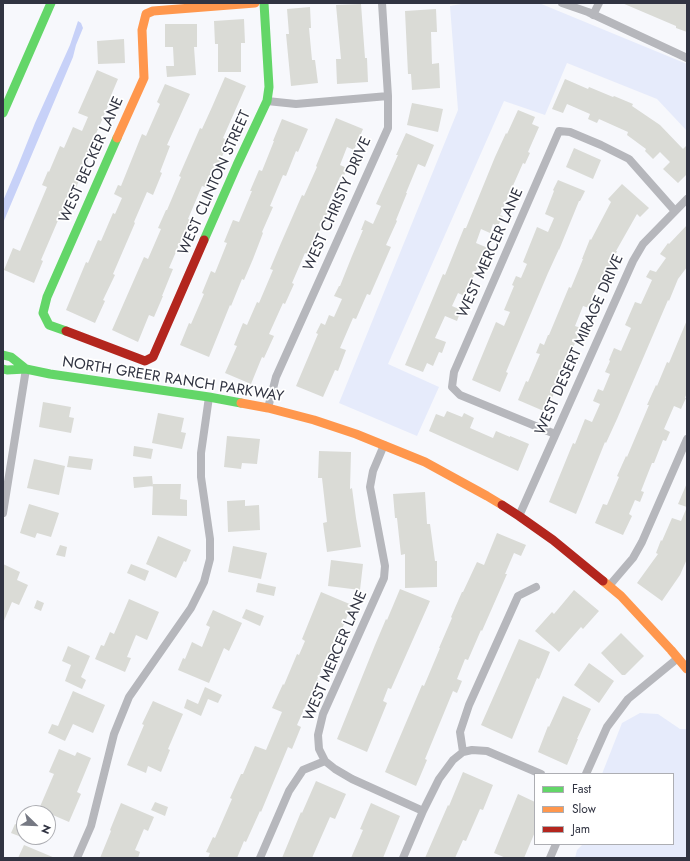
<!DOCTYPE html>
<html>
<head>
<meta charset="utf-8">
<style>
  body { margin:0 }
  #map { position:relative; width:690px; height:861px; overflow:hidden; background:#f7f8fc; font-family:Jost,sans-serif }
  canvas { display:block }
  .frame { position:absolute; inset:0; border:4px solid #313442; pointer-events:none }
  .legend { position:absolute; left:534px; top:773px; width:140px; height:72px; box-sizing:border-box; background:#fff; border:1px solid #adaeb3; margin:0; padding:5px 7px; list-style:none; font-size:12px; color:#313442 }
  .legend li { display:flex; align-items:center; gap:8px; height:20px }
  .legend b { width:20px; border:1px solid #adaeb3 }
  .north { position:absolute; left:16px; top:805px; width:40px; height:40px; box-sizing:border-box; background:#fff; border:1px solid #adaeb3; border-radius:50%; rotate:113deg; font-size:11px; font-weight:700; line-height:16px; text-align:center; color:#313442 }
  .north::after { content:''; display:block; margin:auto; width:14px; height:18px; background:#767983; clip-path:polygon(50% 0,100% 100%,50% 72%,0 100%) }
</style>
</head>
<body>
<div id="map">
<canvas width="690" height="861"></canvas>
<div class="frame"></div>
<ul class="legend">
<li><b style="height:5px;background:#63d668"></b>Fast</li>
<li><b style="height:5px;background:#ff974d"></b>Slow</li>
<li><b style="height:5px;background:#b3261e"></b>Jam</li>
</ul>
<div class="north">N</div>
</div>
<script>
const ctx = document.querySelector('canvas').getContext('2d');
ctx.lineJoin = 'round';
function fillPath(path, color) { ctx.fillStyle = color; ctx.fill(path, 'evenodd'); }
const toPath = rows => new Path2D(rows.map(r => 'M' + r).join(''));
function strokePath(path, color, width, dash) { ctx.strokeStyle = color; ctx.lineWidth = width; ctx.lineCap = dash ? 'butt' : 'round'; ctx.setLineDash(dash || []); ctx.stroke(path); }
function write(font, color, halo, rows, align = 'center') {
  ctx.font = font + ' Jost,sans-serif'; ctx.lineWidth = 3.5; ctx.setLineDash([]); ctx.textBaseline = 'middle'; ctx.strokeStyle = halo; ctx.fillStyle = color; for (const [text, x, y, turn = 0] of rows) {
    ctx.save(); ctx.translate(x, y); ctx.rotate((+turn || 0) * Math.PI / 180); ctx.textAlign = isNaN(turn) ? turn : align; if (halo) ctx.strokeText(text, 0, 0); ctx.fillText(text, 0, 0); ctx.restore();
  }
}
fillPath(toPath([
  [467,3,539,3,687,64,687,131,657,99,567,63,545,115,504,101,388,364,439,387,417,436,339,403,458,110,450,6],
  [640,713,658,714,680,729,687,729,687,858,575,858,577,850,583,844,673,844,673,774,602,774,622,723]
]), '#e6ebfb');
fillPath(toPath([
  [78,21,81,23,83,28,76,45,73,57,3,223,3,201,17,168,35,123,70,45]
]), '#c7d1f8');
fillPath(toPath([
  [622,3,687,3,687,32,676,28,676,26],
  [361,4,365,58,367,58,368,82,337,84,336,59,341,59,336,5],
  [310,7,311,28,309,28,312,60,315,60,318,83,291,86,286,34,289,34,287,9],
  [436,9,437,32,431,32,432,64,439,63,440,88,412,90,411,74,408,74,405,11],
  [244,19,245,43,241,43,241,72,218,72,218,44,215,44,214,21],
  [165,24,197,24,197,47,194,47,196,75,167,77,166,66,174,66,173,47,165,47],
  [124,39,125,63,98,64,97,41],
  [97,70,118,79,107,105,108,106,95,136,97,137,89,158,68,206,65,204,41,260,43,261,34,283,4,270,13,248,20,251,47,187,42,185,48,171,49,172,60,146,64,148,73,127,82,131,88,117,78,113],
  [225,77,246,86,223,138,229,141,208,188,202,186,188,219,191,220,183,238,182,238,169,268,173,269,162,296,163,296,154,317,149,315,138,342,112,330,144,257,148,259,161,229,158,228,166,210,167,210,181,177,179,176,200,128,202,129,212,107],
  [565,79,588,89,589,87,613,97,614,96,633,104,632,106,660,125,683,149,687,145,687,174,678,183,663,169,670,162,660,152,653,159,645,151,646,149,627,135,628,132,599,119,597,123,588,119,590,114,567,104,563,113,552,109],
  [165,84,190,94,167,145,170,146,160,172,162,173,153,195,147,192,134,222,135,223,113,274,115,275,103,300,105,301,95,323,66,310,86,262,88,263,98,240,101,241,113,213,115,214,122,198,114,194,118,185,121,186,142,134,146,136,160,104,157,102],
  [412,103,443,109,438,132,407,125],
  [518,110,535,117,532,124,539,127,528,152,530,153,525,164,523,163,500,215,503,216,498,226,493,224,490,233,481,229,476,243,488,248,483,258,482,258,471,282,470,281,464,296,458,293,452,306,461,310,457,321,445,316,435,338,446,342,442,353,439,352,433,366,427,363,423,372,405,365,443,274,445,275,464,228,466,228,495,157,506,133,507,134],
  [336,118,363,129,354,150,347,147,340,165,347,168,343,178,340,177,327,206,330,207,319,232,320,233,310,256,305,253,292,283,294,284,285,304,283,303,269,334,274,336,264,358,262,357,251,384,225,373,237,346,234,345,243,323,247,325,257,302,259,303,273,270,270,269,281,243,302,195,304,196,317,167,316,166],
  [282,119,308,129,298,152,296,151,286,176,283,175,270,206,273,207,262,232,263,233,253,259,244,280,242,279,231,306,230,305,209,357,180,345,189,323,191,324,204,294,202,293,211,271,215,273,227,243,224,242,233,220,239,222,252,191,250,191,259,170,262,171,274,141,273,141],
  [406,133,434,145,425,167,418,164,406,193,407,193,396,220,397,221,386,245,391,247,370,295,367,294,356,319,353,318,340,348,346,350,338,371,335,370,323,397,296,386,318,334,316,333,321,323,325,325,329,315,334,317,342,299,334,296,339,286,340,286,352,256,363,230,361,230,365,220,373,224,381,206,376,204,398,155,396,155],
  [574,148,601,160,593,179,566,167],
  [558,180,585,191,580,201,579,201,559,250,559,249,548,273,506,372,508,373,500,392,472,380,496,322,504,326,510,312,504,310,514,286,512,285,516,276,521,278,527,264,523,262,537,227,548,232,554,218,545,214,554,191,553,190],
  [622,184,649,208,640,217,637,214,616,251,617,251,607,276,608,276,604,285,598,283,592,297,594,297,589,308,583,306,575,326,581,328,571,353,573,354,568,366,566,365,546,412,518,400,526,381,528,382,540,354,536,353,540,343,544,345,548,335,549,335,569,287,571,288,583,259,582,259,590,239,591,240,611,202,608,199],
  [687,225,687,267,678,279,669,301,668,300,617,419,606,443,605,442,576,514,549,502,573,443,575,444,585,419,592,422,600,404,593,401,598,389,603,391,610,374,605,372,610,361,609,360,614,348,621,351,631,328,625,325,635,302,641,304,652,280,646,277,650,270,656,272,666,258,660,254,668,243,669,244],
  [687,320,687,392,685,398,686,398,681,409,674,406,664,429,670,432,666,441,663,440,654,463,652,463,641,491,644,492,640,502,635,500,629,514,632,516,623,535,595,523,603,504,607,505,619,477,617,476,626,456,627,457,649,405,647,405,656,385,657,386,667,362,669,363],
  [43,402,71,407,69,417,74,418,71,433,39,427],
  [447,411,462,417,464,413,474,418,470,428,493,438,496,431,510,437,510,436,529,444,518,471,429,431,436,414,444,417],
  [158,413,184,418,181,432,186,433,182,449,152,443],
  [227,436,260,439,257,464,242,463,241,469,224,467],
  [134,446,153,449,151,459,133,456],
  [319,451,351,452,350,489,352,488,356,518,361,547,327,552,323,523,327,522,322,478,318,478],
  [69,456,93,459,91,470,67,467],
  [34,459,65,466,59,495,27,488],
  [152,476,153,486,134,488,133,477],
  [687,483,687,559,680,575,662,601,637,583,658,554,656,553,661,540,662,541,672,518,681,521,687,507,678,504],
  [153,484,181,484,180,499,187,500,187,516,152,515],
  [425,492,427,524,430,524,435,561,437,561,437,587,405,588,405,554,401,555,397,518,395,518,393,494],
  [245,500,245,506,259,505,260,530,228,532,227,501],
  [29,504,59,513,51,537,37,533,35,538,20,533],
  [497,533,526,545,521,556,514,553,505,574,507,574,482,631,481,630,468,660,465,659,457,679,462,681,457,693,453,691,425,759,427,760,416,786,385,772,422,685,424,686,440,648,439,648,452,618,451,617,462,592,463,592,477,562,484,565],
  [158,536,191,550,186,562,184,561,176,578,146,564],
  [60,545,67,547,65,557,56,555],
  [233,546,267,553,261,579,228,572],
  [331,560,363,564,360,590,328,586],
  [3,564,20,572,17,580,28,585,19,605,12,602,3,623],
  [131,564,149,571,145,581,127,573],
  [258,583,276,587,274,596,256,592],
  [400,589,430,601,391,689,388,688,383,701,387,703,367,752,337,739,375,645,386,619,387,620],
  [574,590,599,611,583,629,581,627,559,652,535,631,552,612,554,614],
  [321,592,352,605,329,660,326,658,317,680,320,682,315,692,312,691,297,725,301,727,292,749,288,747,261,812,260,811,246,842,244,841,237,858,208,858,210,853,206,852,213,837,215,838,232,799,230,798,241,774,243,774,255,746,266,750,282,712,272,708,283,684,284,685,297,654,299,655,305,641,302,639],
  [129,599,159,612,147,640,136,635,127,657,131,658,125,672,95,659,101,645,104,646,110,632,114,634],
  [37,600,44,603,41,611,34,608],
  [246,609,264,616,260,626,242,618],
  [213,610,242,623,229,651,224,648,209,683,178,670,183,658,185,659,192,642,202,647,210,627,206,625],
  [621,633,644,656,625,675,622,675,601,653],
  [519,639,550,652,539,679,537,678,512,739,481,725],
  [68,646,90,656,81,677,86,680,82,689,65,681,71,665,62,661],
  [589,663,614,681,599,703,574,685],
  [205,687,222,695,218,703,208,699,201,716,184,708,187,699,198,704],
  [73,691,105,705,93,733,73,724,65,741,48,733,52,724,58,726],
  [563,696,591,709,577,739,578,739,567,765,538,752,548,726,549,727],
  [153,701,183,714,168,749,170,750,161,772,148,766,146,773,127,765,144,725,142,724],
  [59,749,75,756,77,752,91,758,77,792,81,794,69,822,39,809,54,774,49,772],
  [463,772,493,785,483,810,480,809,466,841,463,840,455,858,425,858,448,805,449,806],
  [316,781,346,794,335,819,330,817,312,858,282,858,301,812,302,813],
  [518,794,535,802,535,832,524,858,506,858,494,853],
  [155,802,168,807,165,816,151,810],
  [121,803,154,817,148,831,144,829,135,850,140,852,138,858,100,858,111,831,110,830],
  [371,803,400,816,383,858,351,858,363,830,360,829],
  [15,824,24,828,24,838,11,833],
  [24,845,55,858,18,858]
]), '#dadbd6');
strokePath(toPath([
  [562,3,588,12,687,58],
  [593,15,599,3],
  [267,101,296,104,388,96],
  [268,408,276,377,388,128,388,96,382,3],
  [555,434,460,395,452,387,454,372,559,131,570,132,601,145,629,159,675,211],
  [384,445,373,471,370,487,385,566,384,578,323,714,318,735,319,749,325,761,335,769,352,779,423,811],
  [3,513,26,369],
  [519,516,633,261,643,244,687,199],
  [609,586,633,558,642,542,687,439],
  [463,752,460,732,469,705,518,596,536,587],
  [586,774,607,727,628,699,678,658],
  [77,858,91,826,114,734,129,697,191,608,204,582,210,559,210,539,201,477,201,453,209,397],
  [260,858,289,791,303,770,325,761],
  [403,858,423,811,439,779,453,760,463,752,472,750,487,751,541,774],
  [550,858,556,844]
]), '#b6b7bc', 8);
strokePath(toPath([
  [3,113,51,3],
  [204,240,237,165,267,101,269,87,264,3],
  [66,331,49,325,43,313,47,297,117,138],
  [3,355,11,357,26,369],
  [3,369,7,370,26,369,50,374,209,397,241,403]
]), '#63d668', 9);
strokePath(toPath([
  [117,138,144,78,142,30,146,14,153,11,255,3],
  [241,403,268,408,314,420,356,434,425,462,487,496,502,505],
  [603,581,621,596,671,650,687,669]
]), '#ff974d', 9);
strokePath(toPath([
  [66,331,145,361,153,357,204,240],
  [502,505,519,516,553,540,603,581]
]), '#b3261e', 9);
write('15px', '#313442', '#fff', [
  ["WEST BECKER LANE",92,160,-66],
  ["WEST CLINTON STREET",215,183,-66],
  ["WEST CHRISTY DRIVE",338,204,-66],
  ["WEST MERCER LANE",491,253,-66],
  ["WEST DESERT MIRAGE DRIVE",580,345,-66],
  ["NORTH GREER RANCH PARKWAY",173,380,9],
  ["WEST MERCER LANE",336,656,-67]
]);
</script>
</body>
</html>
